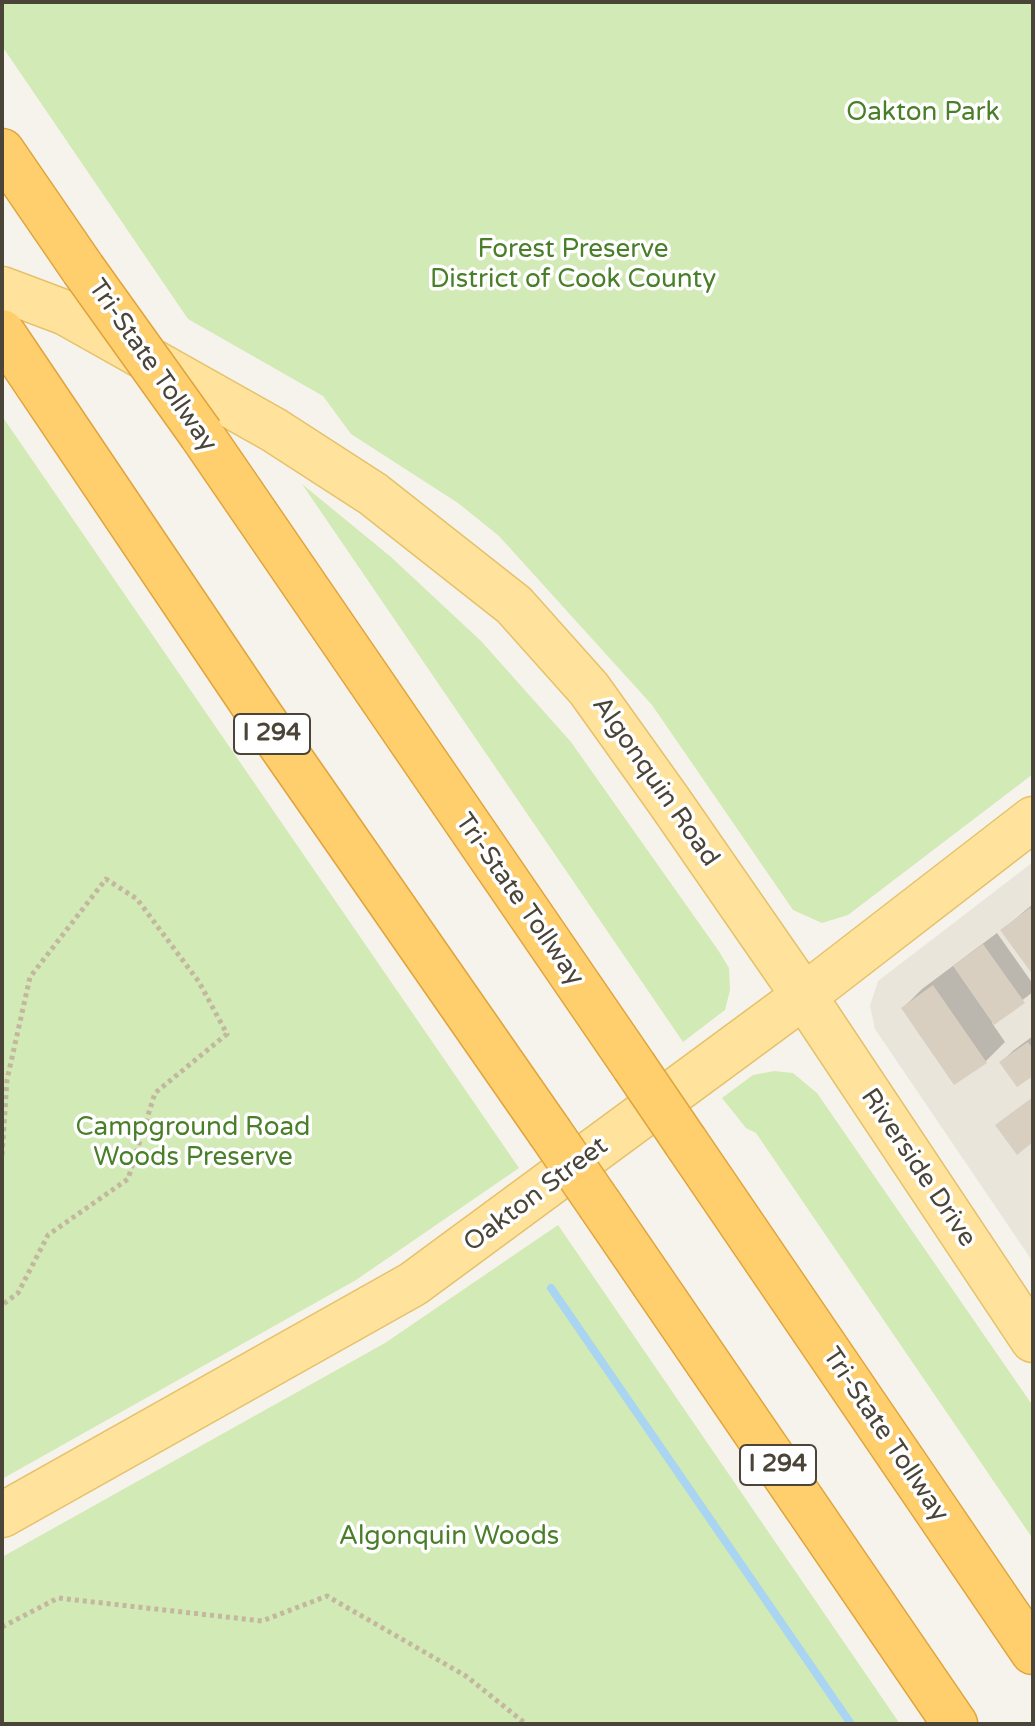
<!DOCTYPE html>
<html>
<head>
<meta charset="utf-8">
<style>
  body { margin:0 }
  #map { position:relative; width:1035px; height:1726px; overflow:hidden; background:#f6f3ec; font-family:"Varela Round",sans-serif }
  canvas { display:block }
  .frame { position:absolute; inset:0; border:4px solid #4b4439; pointer-events:none }
</style>
</head>
<body>
<div id="map">
<canvas width="1035" height="1726"></canvas>
<div class="frame"></div>
</div>
<script>
const ctx = document.querySelector('canvas').getContext('2d');
ctx.lineJoin = 'round';
function fillPath(path, color) { ctx.fillStyle = color; ctx.fill(path, 'evenodd'); }
const toPath = rows => new Path2D(rows.map(r => 'M' + r).join(''));
function strokePath(path, color, width, dash) { ctx.strokeStyle = color; ctx.lineWidth = width; ctx.lineCap = dash ? 'butt' : 'round'; ctx.setLineDash(dash || []); ctx.stroke(path); }
function write(font, color, halo, rows, align = 'center') {
  ctx.font = font + ' "Varela Round",sans-serif'; ctx.lineWidth = 7; ctx.setLineDash([]); ctx.textBaseline = 'middle'; ctx.strokeStyle = halo; ctx.fillStyle = color; for (const [text, x, y, turn = 0] of rows) {
    ctx.save(); ctx.translate(x, y); ctx.rotate((+turn || 0) * Math.PI / 180); ctx.textAlign = isNaN(turn) ? turn : align; if (halo) ctx.strokeText(text, 0, 0); ctx.fillText(text, 0, 0); ctx.restore();
  }
}
fillPath(toPath([
  [1033,862,1033,1262,875,1029,870,1006,878,981]
]), '#eae5da');
fillPath(toPath([
  [2,2,1033,2,1033,774,848,915,822,923,793,910,652,705,499,536,458,503,351,434,323,396,188,319,2,46],
  [2,416,519,1168,356,1280,2,1479],
  [302,484,391,557,481,641,571,742,718,950,729,968,730,990,725,1010,683,1042],
  [774,1071,793,1073,817,1093,1033,1406,1033,1539,756,1133,746,1128,722,1098,753,1075],
  [558,1225,900,1724,2,1724,2,1557,385,1343]
]), '#d2eab5');
fillPath(toPath([
  [1033,904,1033,971,1002,930],
  [997,933,1033,984,1033,992,992,1023,1005,1042,986,1061,955,1083,903,1008,922,989],
  [1033,1036,1033,1074,1001,1062,1014,1050]
]), '#0003');
strokePath(toPath([
  [551,1288,851,1724]
]), '#a9d4f2', 8);
fillPath(toPath([
  [1030,908,1033,912,1033,975,1000,930],
  [983,944,1025,1003,994,1025,953,966],
  [933,985,987,1063,954,1085,901,1008],
  [1028,1042,1033,1049,1033,1076,1017,1087,999,1062],
  [1033,1097,1033,1142,1017,1155,995,1125]
]), '#d8cfc1');
const major = toPath([
  [2,289,66,313,274,430,373,494,514,605,589,689,669,801,804,996,1033,1340],
  [2,1515,413,1284,804,996,1033,819]
]);
const highway = toPath([
  [2,151,83,269],
  [2,332,262,718,549,1131],
  [201,434,634,1066],
  [685,1141,1033,1652],
  [600,1205,955,1724]
]);
strokePath(major, '#e6c16a', 47);
strokePath(highway, '#e0a43c', 47);
strokePath(toPath([
  [2,1155,7,1080,30,977,106,879,137,899,199,982,227,1034,155,1093,128,1179,48,1235,18,1293,2,1305],
  [2,1627,58,1598,262,1621,327,1596,466,1676,526,1724]
]), '#c4b79f', 5, [4, 4]);
strokePath(major, '#ffe39c', 44);
strokePath(highway, '#ffcf6e', 44);
const highwayBridge = toPath([
  [83,269,201,434],
  [634,1066,685,1141],
  [549,1131,600,1205]
]);
strokePath(highwayBridge, '#e0a43c', 47, []);
strokePath(highwayBridge, '#ffcf6e', 44);
for (const [x, y, w] of [
  [272,734,76],
  [778,1465,76]
]) { const box = new Path2D(); box.roundRect(x - w / 2, y - 20, w, 40, 6); ctx.fillStyle = '#fff'; ctx.fill(box); strokePath(box, '#4b4439', 2); }
write('bold 24px', '#4b4439', null, [
  ["I 294",272,734],
  ["I 294",778,1465]
]);
write('26px', '#4a7f2a', '#fff', [
  ["Oakton Park",923,113],
  ["Forest Preserve",573,250],
  ["District of Cook County",573,280],
  ["Campground Road",193,1128],
  ["Woods Preserve",193,1158],
  ["Algonquin Woods",449,1537]
]);
write('26px', '#4b4439', '#fff', [
  ["Tri-State Tollway",152,366,55],
  ["Algonquin Road",655,782,55],
  ["Tri-State Tollway",519,900,55],
  ["Riverside Drive",918,1168,56],
  ["Oakton Street",536,1195,-37],
  ["Tri-State Tollway",885,1435,56]
]);
</script>
</body>
</html>
